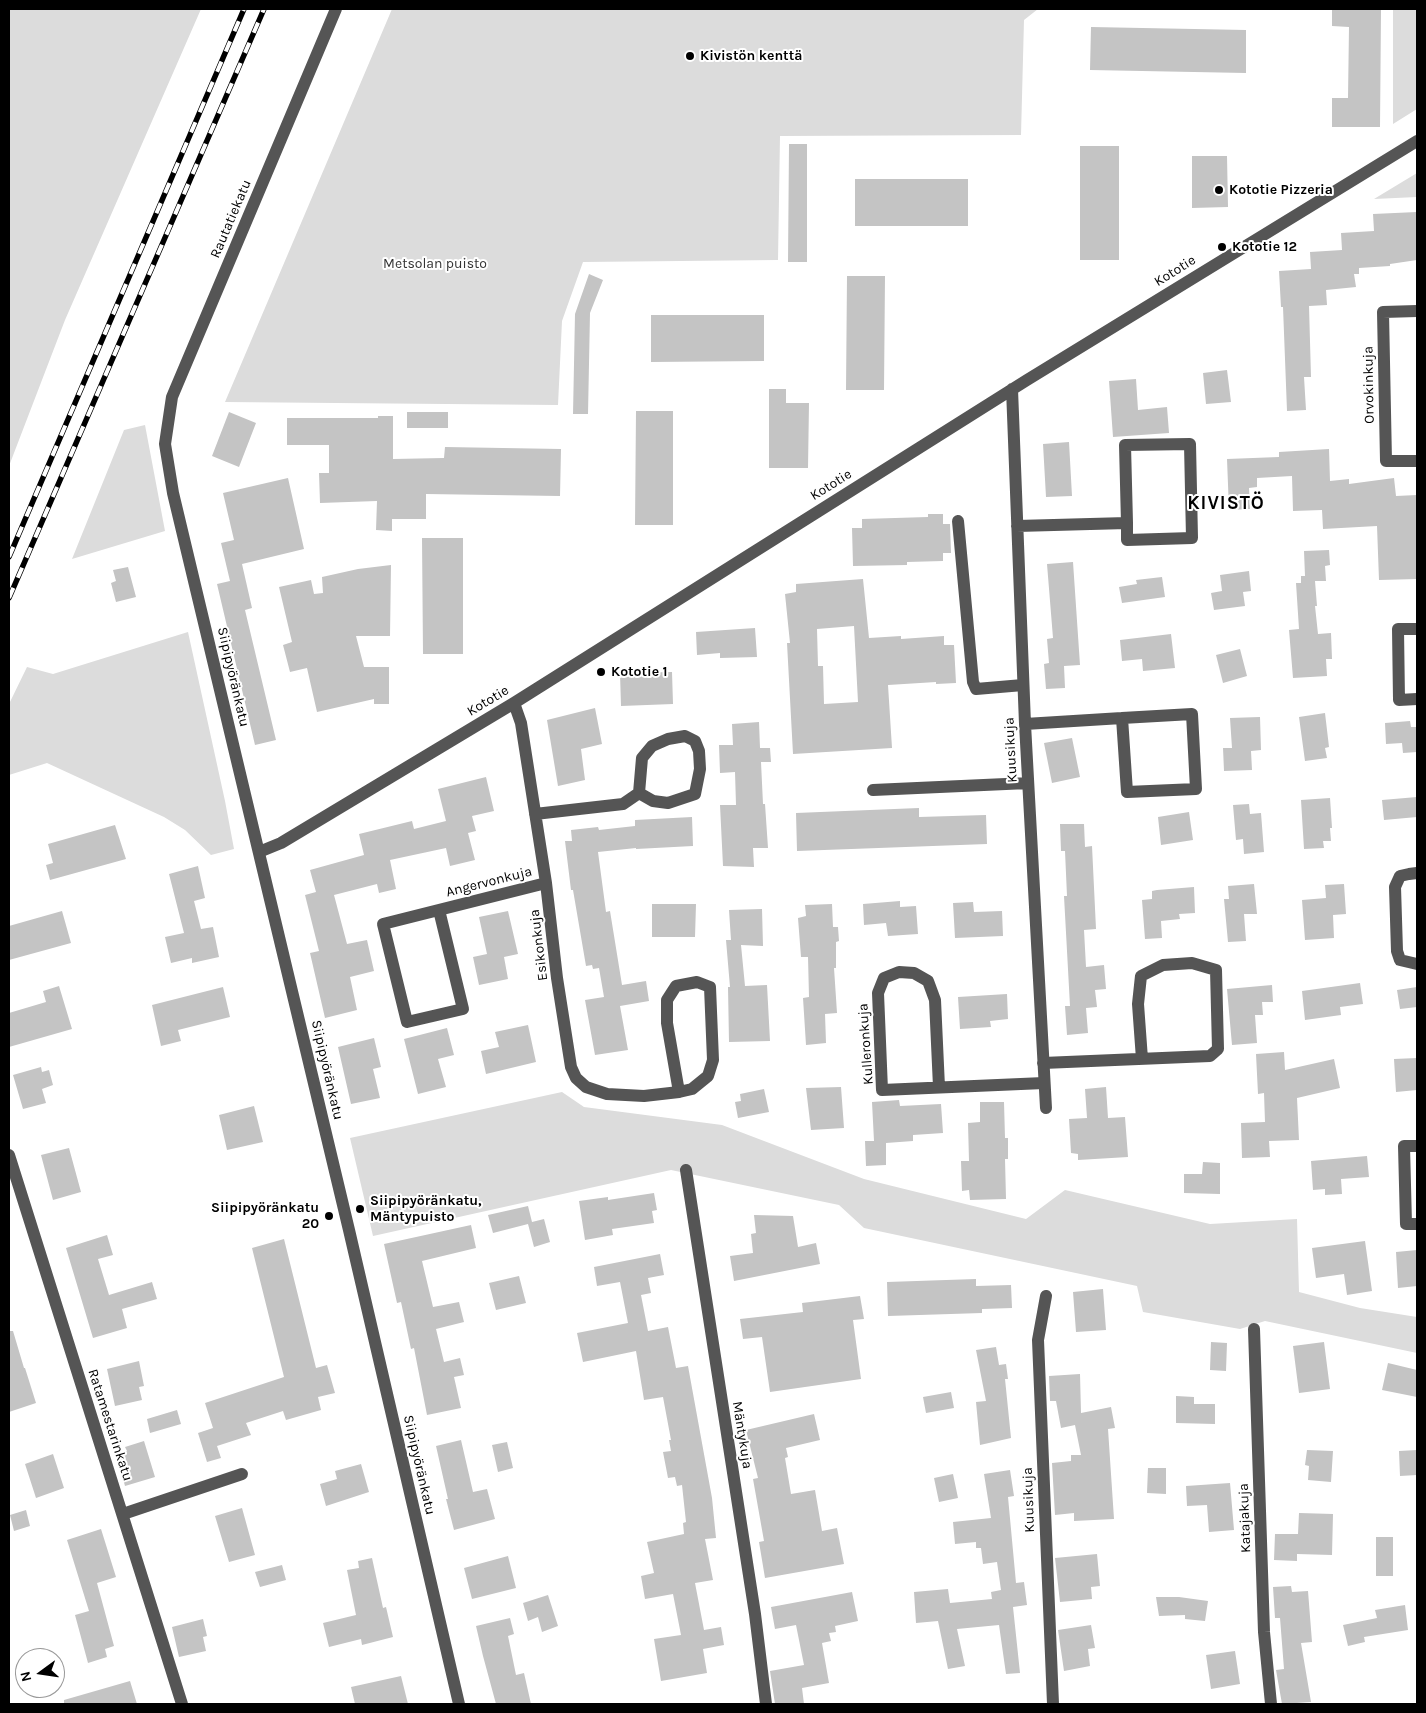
<!DOCTYPE html>
<html>
<head>
<meta charset="utf-8">
<style>
  body { margin:0 }
  #map { position:relative; width:1426px; height:1713px; overflow:hidden; background:#fff; font-family:Karla,sans-serif }
  canvas { display:block }
  .frame { position:absolute; inset:0; border:10px solid #000; pointer-events:none }
  .north { position:absolute; left:15px; top:1648px; width:50px; height:50px; box-sizing:border-box; background:#fff; border:1px solid #999; border-radius:50%; rotate:256deg; font-size:14px; font-weight:700; line-height:20px; text-align:center; color:#000 }
  .north::after { content:''; display:block; margin:auto; width:18px; height:22px; background:#000; clip-path:polygon(50% 0,100% 100%,50% 72%,0 100%) }
</style>
</head>
<body>
<div id="map">
<canvas width="1426" height="1713"></canvas>
<div class="frame"></div>
<div class="north">N</div>
</div>
<script>
const ctx = document.querySelector('canvas').getContext('2d');
ctx.lineJoin = 'round';
function fillPath(path, color) { ctx.fillStyle = color; ctx.fill(path, 'evenodd'); }
const toPath = rows => new Path2D(rows.map(r => 'M' + r).join(''));
function strokePath(path, color, width, dash) { ctx.strokeStyle = color; ctx.lineWidth = width; ctx.lineCap = dash ? 'butt' : 'round'; ctx.setLineDash(dash || []); ctx.stroke(path); }
function write(font, color, halo, rows, align = 'center') {
  ctx.font = font + ' Karla,sans-serif'; ctx.lineWidth = 4; ctx.setLineDash([]); ctx.textBaseline = 'middle'; ctx.strokeStyle = halo; ctx.fillStyle = color; for (const [text, x, y, turn = 0] of rows) {
    ctx.save(); ctx.translate(x, y); ctx.rotate((+turn || 0) * Math.PI / 180); ctx.textAlign = isNaN(turn) ? turn : align; if (halo) ctx.strokeText(text, 0, 0); ctx.fillText(text, 0, 0); ctx.restore();
  }
}
fillPath(toPath([
  [9,9,201,9,65,320,9,466],
  [392,9,1038,9,1024,20,1021,135,780,136,778,260,583,262,562,321,558,405,225,402],
  [1393,9,1417,9,1417,109,1393,124],
  [1417,173,1417,197,1374,199],
  [145,425,165,531,72,559,124,430],
  [188,632,225,801,234,849,211,855,185,830,164,817,47,763,9,775,9,704,27,667,53,674],
  [562,1092,584,1107,722,1125,864,1179,1026,1219,1065,1190,1210,1224,1297,1219,1299,1292,1360,1308,1417,1317,1417,1353,1265,1321,1240,1329,1143,1312,1137,1286,864,1228,839,1205,671,1170,373,1236,350,1138]
]), '#dcdcdc');
fillPath(toPath([
  [1332,9,1381,9,1380,127,1332,127,1332,98,1348,98,1349,27,1332,26],
  [1091,27,1246,30,1246,73,1090,70],
  [789,144,807,144,807,262,788,262],
  [1080,146,1119,146,1119,260,1080,260],
  [1192,156,1227,156,1228,207,1192,208],
  [855,179,968,179,968,226,855,226],
  [1417,212,1417,260,1390,264,1390,266,1359,268,1359,274,1354,274,1356,287,1326,290,1327,305,1309,306,1311,377,1304,377,1306,410,1287,411,1283,307,1281,307,1279,271,1311,269,1310,252,1342,250,1341,233,1374,231,1373,214],
  [589,274,603,280,590,313,588,414,573,414,575,314],
  [847,276,885,276,884,390,846,390],
  [651,315,764,315,764,361,651,362],
  [1227,370,1231,402,1206,404,1203,373],
  [1136,379,1138,410,1167,407,1169,433,1113,437,1109,381],
  [769,389,786,389,786,403,809,403,808,468,769,468],
  [636,411,673,411,673,525,635,525],
  [229,412,256,423,239,467,212,456],
  [407,412,448,412,448,428,407,428],
  [378,416,393,416,393,459,444,458,445,447,561,449,560,496,426,494,426,519,392,519,392,531,376,530,377,501,320,503,319,473,329,473,329,445,287,445,287,418,378,418],
  [1069,442,1072,496,1046,497,1043,444],
  [1329,449,1330,481,1349,479,1349,484,1394,478,1396,496,1417,495,1417,579,1379,580,1377,526,1323,529,1322,510,1293,511,1292,476,1257,478,1257,487,1249,488,1250,509,1229,510,1227,459,1279,457,1279,452],
  [288,478,304,549,242,564,252,608,245,610,276,740,255,745,217,584,230,581,221,543,234,540,223,493],
  [928,514,943,514,943,524,950,524,951,553,943,553,943,561,907,562,907,565,853,566,852,528,862,528,862,519,928,517],
  [422,538,463,538,463,654,423,654],
  [1329,550,1330,565,1325,566,1326,581,1315,581,1317,606,1315,606,1318,634,1331,633,1332,659,1326,659,1327,676,1293,678,1289,630,1299,629,1296,583,1301,583,1301,576,1305,576,1304,551],
  [1073,562,1080,665,1064,666,1065,688,1046,689,1044,664,1049,663,1047,639,1053,638,1047,564],
  [391,565,390,636,356,636,364,667,389,667,389,704,374,704,374,699,317,712,307,668,290,672,283,645,292,642,279,587,311,580,314,594,323,593,322,577,358,569],
  [128,567,136,597,116,602,111,583,116,581,113,570],
  [1249,571,1251,591,1243,592,1245,606,1214,610,1211,593,1222,591,1220,575],
  [1162,577,1165,597,1122,603,1119,587,1137,584,1136,580],
  [863,579,869,638,901,636,901,639,944,636,944,645,954,645,956,683,936,684,936,682,888,685,892,748,793,754,787,643,790,643,785,594,796,592,796,584],
  [854,626,858,702,824,704,823,666,818,666,817,629],
  [755,628,757,657,720,658,720,653,697,655,696,632],
  [1171,634,1175,668,1143,671,1142,659,1122,661,1120,640],
  [1240,649,1247,676,1223,683,1216,655],
  [672,672,673,704,621,706,620,673],
  [595,708,602,744,581,749,585,780,558,786,547,720],
  [1325,713,1329,747,1325,748,1327,758,1305,761,1299,717],
  [1260,717,1261,750,1251,751,1252,770,1224,771,1223,748,1232,748,1230,718],
  [1410,721,1411,727,1417,727,1417,752,1403,753,1402,743,1386,744,1385,723],
  [759,722,760,748,770,748,771,762,761,762,763,804,765,804,768,848,753,848,754,867,723,866,720,805,736,805,735,772,720,773,719,745,733,745,732,724],
  [1072,738,1080,777,1052,783,1044,743],
  [486,777,494,811,472,816,476,831,468,833,475,860,450,866,446,848,390,860,396,889,379,893,377,884,334,895,347,944,367,940,374,971,350,977,357,1010,325,1018,310,953,319,951,305,895,316,892,310,870,364,855,359,834,412,821,414,829,446,821,438,789],
  [1417,797,1417,817,1384,820,1382,800],
  [1330,798,1332,828,1330,828,1331,841,1323,841,1324,848,1304,849,1301,800],
  [1249,804,1250,814,1261,813,1264,852,1244,854,1243,839,1236,840,1233,805],
  [919,808,919,817,986,815,987,844,797,851,796,813],
  [1189,812,1193,840,1161,845,1158,817],
  [692,817,693,846,636,849,636,848,598,852,606,912,610,911,622,985,646,981,649,1001,620,1006,628,1050,595,1055,585,1000,604,997,599,968,593,969,592,965,586,966,573,890,571,890,565,841,572,841,571,830,598,827,599,830,635,826,635,820],
  [1060,824,1084,824,1085,847,1092,846,1096,929,1084,930,1086,967,1104,965,1106,989,1095,990,1097,1007,1086,1008,1088,1033,1067,1035,1065,1006,1070,1006,1064,896,1067,896,1065,851,1061,851],
  [115,825,126,859,50,880,46,865,53,863,48,844],
  [198,866,205,898,194,901,201,929,213,927,219,957,192,963,192,958,171,963,165,937,184,933,169,874],
  [1254,884,1257,914,1244,914,1246,941,1228,942,1224,899,1229,899,1228,886],
  [1344,884,1346,914,1333,915,1334,938,1305,940,1302,900,1326,898,1325,885],
  [1194,887,1195,913,1179,914,1180,919,1161,921,1162,938,1145,939,1142,900,1152,899,1152,891,1157,890],
  [900,901,900,907,916,906,918,934,888,936,886,923,864,925,863,904],
  [973,902,974,912,1002,911,1003,936,955,938,953,903],
  [652,904,696,904,695,937,652,937],
  [832,904,833,927,838,927,839,941,836,942,836,968,834,968,837,1013,825,1014,826,1043,806,1045,803,998,809,997,808,957,801,957,798,918,806,916,805,905],
  [762,909,763,946,741,945,745,986,767,985,770,1041,729,1042,728,987,730,987,726,940,731,940,729,910],
  [62,911,71,943,9,960,9,926],
  [508,911,518,954,504,957,508,979,479,985,473,957,487,954,479,917],
  [1360,983,1363,1004,1340,1007,1341,1015,1305,1020,1302,991],
  [1272,985,1273,1002,1262,1002,1263,1015,1255,1015,1257,1043,1232,1045,1227,989],
  [59,986,72,1029,9,1047,9,1013,46,1002,43,991],
  [223,987,230,1017,178,1030,181,1041,161,1046,152,1005],
  [1417,987,1417,1007,1400,1009,1397,990],
  [1007,994,1008,1019,990,1021,991,1027,960,1029,958,997],
  [528,1025,536,1062,486,1074,481,1051,499,1047,495,1032],
  [447,1028,454,1055,438,1059,446,1087,418,1094,404,1039],
  [374,1038,381,1067,373,1069,380,1098,351,1104,338,1047],
  [1284,1052,1285,1070,1334,1059,1340,1088,1297,1098,1299,1140,1269,1141,1270,1157,1242,1158,1241,1123,1265,1122,1264,1093,1258,1094,1256,1054],
  [1417,1058,1417,1090,1396,1092,1394,1059],
  [41,1067,42,1072,49,1070,53,1085,42,1089,46,1103,23,1109,13,1075],
  [841,1087,844,1128,811,1130,806,1088],
  [1106,1087,1108,1118,1125,1117,1128,1157,1078,1160,1078,1154,1071,1153,1069,1119,1087,1118,1085,1089],
  [764,1089,769,1112,738,1118,735,1102,741,1101,740,1094],
  [899,1100,900,1106,941,1104,943,1133,913,1135,913,1141,886,1143,886,1165,866,1166,865,1141,874,1141,872,1102],
  [980,1102,1004,1102,1005,1138,1008,1138,1008,1159,1005,1159,1006,1199,970,1200,969,1190,962,1191,961,1161,969,1161,968,1123,980,1122],
  [254,1106,263,1142,227,1150,219,1115],
  [69,1148,81,1192,53,1200,41,1155],
  [1367,1156,1369,1177,1341,1179,1342,1194,1325,1195,1325,1189,1313,1190,1311,1161],
  [1203,1162,1220,1163,1220,1194,1184,1193,1184,1174,1202,1174],
  [654,1193,657,1210,652,1211,654,1223,612,1229,613,1235,585,1240,579,1201,608,1197,608,1200],
  [528,1206,532,1222,544,1219,550,1242,534,1247,528,1224,493,1233,488,1215],
  [754,1215,793,1216,798,1247,816,1243,820,1264,734,1281,730,1256,753,1253,751,1234,756,1233],
  [471,1225,476,1248,422,1261,433,1307,459,1302,464,1322,436,1329,444,1362,460,1358,464,1375,454,1377,461,1408,427,1415,414,1348,411,1349,401,1302,397,1303,384,1244],
  [107,1235,113,1255,98,1259,109,1295,152,1282,157,1299,122,1309,127,1328,93,1338,66,1248],
  [284,1239,316,1368,327,1365,335,1393,318,1397,321,1410,286,1420,283,1411,246,1423,251,1435,217,1446,221,1458,207,1462,198,1433,213,1428,205,1403,284,1377,252,1248],
  [1365,1241,1372,1291,1347,1295,1344,1274,1316,1278,1312,1248],
  [1417,1250,1417,1286,1398,1288,1396,1252],
  [660,1254,664,1275,648,1278,651,1293,641,1295,648,1331,668,1327,676,1368,688,1366,712,1498,716,1538,705,1539,713,1580,695,1583,704,1630,721,1627,724,1645,703,1649,707,1673,661,1681,654,1639,681,1635,673,1594,645,1599,641,1576,654,1573,647,1542,684,1534,683,1523,686,1522,682,1485,677,1486,675,1477,668,1478,663,1452,671,1451,669,1440,671,1440,663,1397,644,1400,636,1351,583,1362,577,1333,628,1323,620,1282,597,1286,594,1267],
  [519,1276,526,1303,496,1310,489,1283],
  [976,1279,976,1286,1011,1285,1012,1308,982,1309,982,1313,888,1316,887,1282],
  [1103,1289,1106,1330,1076,1332,1073,1292],
  [860,1296,864,1319,853,1320,861,1379,770,1392,762,1337,743,1339,740,1319,803,1312,802,1303],
  [9,1331,13,1331,24,1368,25,1368,36,1403,9,1412],
  [1211,1342,1227,1343,1226,1371,1210,1370],
  [1324,1342,1330,1389,1299,1393,1293,1346],
  [996,1347,999,1365,1006,1364,1008,1379,1005,1379,1011,1438,980,1445,976,1402,986,1401,976,1350],
  [139,1361,144,1386,139,1387,142,1400,115,1406,107,1369],
  [1388,1363,1417,1370,1417,1397,1382,1390],
  [1080,1374,1081,1413,1111,1407,1115,1428,1108,1429,1114,1519,1074,1521,1074,1513,1055,1515,1052,1463,1071,1461,1071,1455,1081,1455,1075,1425,1061,1428,1056,1401,1050,1401,1049,1376],
  [951,1392,954,1408,926,1413,923,1397],
  [1176,1396,1194,1397,1194,1404,1215,1404,1215,1424,1176,1423],
  [177,1410,181,1424,150,1433,147,1419],
  [814,1414,820,1440,786,1448,788,1457,785,1458,791,1494,815,1490,822,1531,837,1528,844,1564,765,1578,759,1542,764,1541,753,1479,758,1478,746,1430],
  [461,1440,473,1492,487,1489,495,1519,454,1530,446,1499,448,1499,436,1446],
  [144,1441,155,1477,125,1486,116,1454,127,1451,125,1447],
  [507,1442,513,1468,498,1472,492,1445],
  [1307,1450,1333,1451,1331,1482,1308,1480,1309,1466,1305,1465],
  [1417,1450,1417,1475,1400,1476,1399,1451],
  [53,1454,64,1488,36,1498,25,1464],
  [361,1464,369,1492,326,1506,320,1484,337,1479,335,1471],
  [1148,1468,1166,1468,1166,1494,1147,1493],
  [1010,1470,1014,1496,1008,1497,1016,1583,1024,1582,1027,1605,1013,1607,1020,1673,1006,1674,999,1625,957,1629,965,1666,948,1669,938,1621,916,1623,914,1592,948,1589,950,1603,992,1599,991,1592,1001,1590,997,1562,983,1564,981,1548,976,1548,976,1542,955,1544,953,1522,991,1518,984,1474],
  [953,1474,958,1498,939,1502,934,1478],
  [1230,1483,1234,1530,1209,1532,1207,1505,1187,1506,1186,1486],
  [242,1508,255,1555,229,1562,215,1516],
  [26,1510,30,1526,14,1531,10,1515],
  [1299,1513,1333,1514,1332,1555,1297,1554,1297,1561,1274,1560,1275,1534,1298,1534],
  [101,1529,116,1577,97,1583,114,1646,105,1649,107,1657,88,1663,75,1615,89,1611,67,1540],
  [1376,1537,1393,1537,1393,1576,1376,1576],
  [1097,1554,1100,1586,1091,1587,1092,1599,1060,1602,1055,1558],
  [508,1556,516,1588,472,1599,464,1568],
  [372,1558,383,1608,386,1607,393,1637,362,1645,361,1639,329,1647,323,1623,356,1615,347,1570,359,1568,358,1561],
  [282,1565,286,1580,260,1587,255,1572],
  [1291,1586,1292,1592,1308,1591,1312,1642,1301,1643,1311,1702,1282,1704,1276,1670,1284,1669,1280,1618,1275,1618,1273,1587],
  [852,1592,858,1621,835,1626,836,1632,829,1633,831,1641,822,1643,829,1683,802,1688,804,1704,775,1704,770,1671,804,1665,796,1625,775,1629,771,1607],
  [548,1595,558,1626,542,1632,538,1617,528,1621,523,1603],
  [1156,1597,1179,1597,1208,1601,1205,1621,1185,1619,1185,1615,1159,1616],
  [1405,1605,1408,1630,1364,1637,1365,1642,1348,1646,1343,1625,1377,1618,1375,1610],
  [510,1618,514,1634,508,1636,516,1675,524,1673,531,1704,496,1704,483,1656,476,1626],
  [203,1619,207,1636,203,1637,206,1651,179,1657,172,1627],
  [1091,1625,1095,1648,1088,1649,1090,1666,1064,1671,1058,1630],
  [1235,1651,1240,1684,1211,1689,1206,1655],
  [401,1676,408,1704,355,1704,351,1687],
  [130,1681,137,1704,64,1704,64,1700]
]), '#c4c4c4');
strokePath(toPath([
  [336,9,172,397,165,444,173,493,349,1230,459,1704],
  [1417,311,1383,312,1386,461,1417,461],
  [1012,389,1025,724,1046,1108],
  [958,521,973,682,976,689,1023,685],
  [1017,526,1127,523,1127,540,1192,538,1190,444,1125,445,1127,523],
  [1417,629,1398,629,1399,700,1417,699],
  [514,703,521,723,546,883,557,978,571,1067,576,1078,586,1087,607,1094,644,1096,679,1092,692,1089,708,1076,713,1060,710,987,697,982,676,986,667,1000,667,1023,679,1092],
  [1025,724,1122,718,1192,714,1196,789,1127,792,1122,718],
  [873,790,1028,783],
  [535,814,623,804,639,793,653,801,668,803,695,794,700,769,699,751,695,741,685,736,668,739,652,746,642,758,639,793],
  [259,852,281,843,514,703,1027,380,1417,141],
  [1417,873,1409,874,1400,876,1395,887,1397,951,1400,960,1417,964],
  [439,910,463,1009,407,1022,383,924,546,883],
  [1043,1063,1210,1056,1218,1049,1216,970,1192,963,1163,965,1141,976,1138,1004,1142,1059],
  [939,1087,935,1000,928,981,914,973,899,972,884,978,878,993,882,1090,1044,1083],
  [1417,1146,1404,1146,1406,1224,1417,1224],
  [9,1155,182,1704],
  [686,1170,755,1614,766,1704],
  [1046,1296,1038,1340,1053,1704],
  [1254,1329,1264,1632,1271,1704],
  [123,1514,242,1474]
]), '#555', 12);
const rail = toPath([
  [9,557,244,9],
  [9,598,264,9]
]);
strokePath(rail, '#000', 5.5);
strokePath(rail, '#fff', 4, [11]);
for (const [x, y, r, color] of [
  [690,56,5,"#000"],
  [1219,190,5,"#000"],
  [1222,247,5,"#000"],
  [601,672,5,"#000"],
  [360,1209,5,"#000"],
  [329,1216,5,"#000"]
]) { const dot = new Path2D(); dot.arc(x, y, r, 0, 2 * Math.PI); ctx.fillStyle = color; ctx.fill(dot); strokePath(dot, '#fff', 2); }
write('bold 14px', '#000', '#fff', [
  ["Kivistön kenttä",700,56],
  ["Kototie Pizzeria",1229,190],
  ["Kototie 12",1232,247],
  ["Kototie 1",611,672],
  ["Siipipyöränkatu,",370,1201],
  ["Mäntypuisto",370,1217],
  ["Siipipyöränkatu",319,1208,"right"],
  ["20",319,1224,"right"]
], 'left');
write('14px', '#000', '#fff', [
  ["Rautatiekatu",231,219,-67],
  ["Kototie",1175,271,-32],
  ["Orvokinkuja",1369,385,-91],
  ["Kototie",831,485,-32],
  ["Siipipyöränkatu",233,677,77],
  ["Kototie",488,701,-31],
  ["Kuusikuja",1011,750,-93],
  ["Angervonkuja",489,882,-14],
  ["Esikonkuja",539,945,-97],
  ["Kulleronkuja",866,1044,-94],
  ["Siipipyöränkatu",327,1070,77],
  ["Ratamestarinkatu",110,1425,72],
  ["Mäntykuja",742,1435,81],
  ["Siipipyöränkatu",419,1465,77],
  ["Kuusikuja",1029,1500,-92],
  ["Katajakuja",1245,1518,-92]
]);
write('14px', '#333', '#fff', [
  ["Metsolan puisto",435,264]
]);
ctx.letterSpacing = '1px';
write('bold 19px', '#000', '#fff', [
  ["KIVISTÖ",1226,504]
]);
ctx.letterSpacing = '0px';
</script>
</body>
</html>
